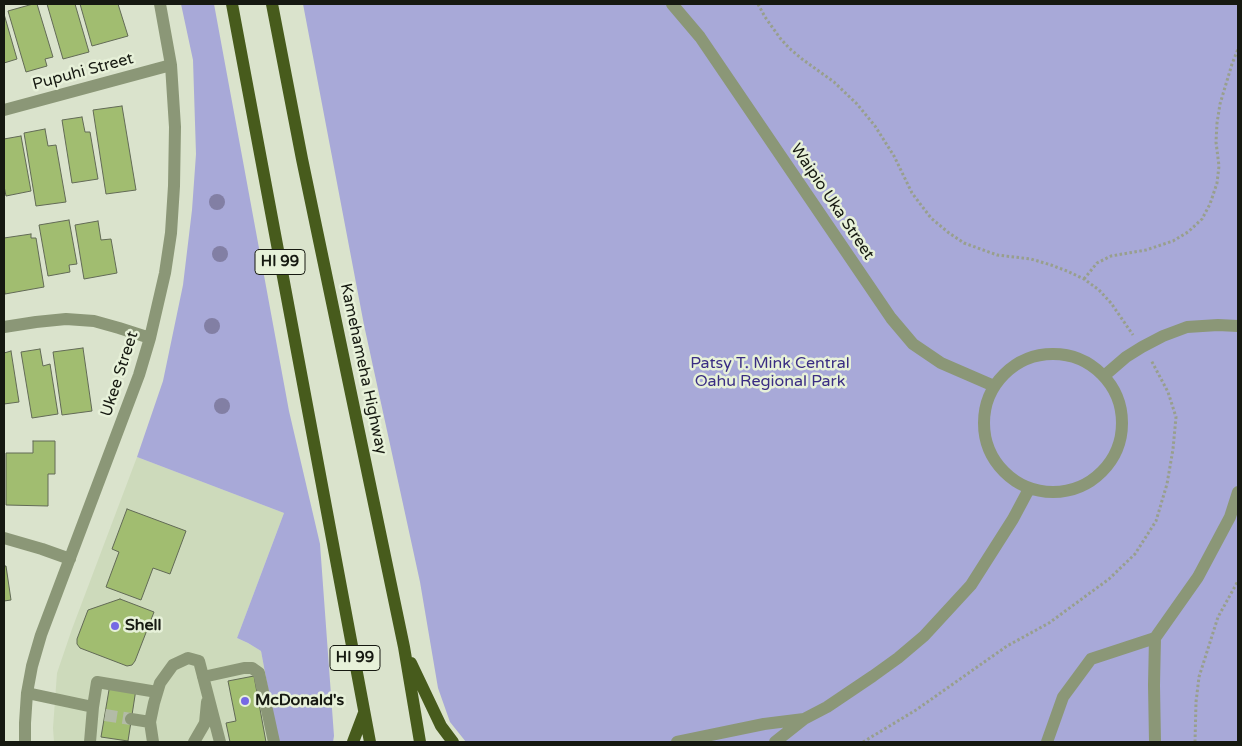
<!DOCTYPE html>
<html>
<head>
<meta charset="utf-8">
<style>
  body { margin:0 }
  #map { position:relative; width:1242px; height:746px; overflow:hidden; background:#dae3cc; font-family:"Varela Round",sans-serif }
  canvas { display:block }
  .frame { position:absolute; inset:0; border:5px solid #161911; pointer-events:none }
</style>
</head>
<body>
<div id="map">
<canvas width="1242" height="746"></canvas>
<div class="frame"></div>
</div>
<script>
const ctx = document.querySelector('canvas').getContext('2d');
ctx.lineJoin = 'round';
function fillPath(path, color) { ctx.fillStyle = color; ctx.fill(path, 'evenodd'); }
const toPath = rows => new Path2D(rows.map(r => 'M' + r).join(''));
function strokePath(path, color, width, dash) { ctx.strokeStyle = color; ctx.lineWidth = width; ctx.lineCap = dash ? 'butt' : 'round'; ctx.setLineDash(dash || []); ctx.stroke(path); }
function write(font, color, halo, rows, align = 'center') {
  ctx.font = font + ' "Varela Round",sans-serif'; ctx.lineWidth = 5; ctx.setLineDash([]); ctx.textBaseline = 'middle'; ctx.strokeStyle = halo; ctx.fillStyle = color; for (const [text, x, y, turn = 0] of rows) {
    ctx.save(); ctx.translate(x, y); ctx.rotate((+turn || 0) * Math.PI / 180); ctx.textAlign = isNaN(turn) ? turn : align; if (halo) ctx.strokeText(text, 0, 0); ctx.fillText(text, 0, 0); ctx.restore();
  }
}
fillPath(toPath([
  [137,457,284,513,237,638,248,643,261,651,278,742,54,742,53,728,57,673,72,629]
]), '#cddabb');
fillPath(toPath([
  [181,4,214,4,289,411,320,544,334,736,333,742,278,742,261,651,248,643,237,638,284,513,137,457,163,381,183,285,192,210,196,154,193,60],
  [303,4,1238,4,1238,742,466,742,450,722,438,688,420,582,364,325]
]), '#a8a9d8');
const building = toPath([
  [33,4,37,4,53,57,45,59,47,66,26,72,8,11,33,4],
  [47,4,75,4,89,52,63,59,47,4],
  [80,4,118,4,128,36,92,46,80,4],
  [4,14,17,59,4,63,4,14],
  [122,106,136,190,106,194,93,110,122,106],
  [82,117,85,132,90,132,98,179,72,183,62,120,82,117],
  [45,129,48,146,56,145,66,202,36,206,24,133,45,129],
  [21,136,31,191,6,196,4,186,4,139,21,136],
  [69,220,77,264,69,265,70,272,48,276,39,225,69,220],
  [98,221,101,240,111,239,117,273,84,279,75,225,98,221],
  [31,234,31,238,36,238,44,287,5,294,4,285,4,238,31,234],
  [83,348,92,411,62,415,53,352,83,348],
  [40,349,43,366,50,364,58,414,32,418,21,352,40,349],
  [11,351,19,402,4,404,4,353,11,351],
  [33,441,55,441,55,474,48,474,48,506,6,505,6,453,33,453,33,441],
  [127,509,186,531,170,574,153,568,141,600,106,587,119,552,112,549,127,509],
  [4,566,6,566,11,600,4,601,4,566],
  [120,599,154,612,135,661,132,665,127,666,80,648,77,644,77,639,88,610,120,599],
  [254,676,266,742,230,742,226,723,236,721,228,681,254,676],
  [110,684,136,689,128,741,101,737,110,684]
]);
fillPath(building, '#a1bd70');
strokePath(building, '#626a56', 1);
strokePath(toPath([
  [105,715,131,719]
]), '#b3bba7', 12, [12, 6]);
strokePath(toPath([
  [758,4,765,17,780,38,789,48,802,59,834,82,857,104,875,126,894,156,912,193,931,218,949,233,964,243,997,255,1031,259,1051,265,1067,271,1084,279,1099,290,1111,303,1133,335],
  [1084,279,1097,263,1111,256,1146,250,1173,241,1188,232,1202,219,1210,204,1217,183,1219,166,1216,142,1217,123,1220,104,1232,64,1238,49],
  [863,742,916,710,1007,646,1049,623,1109,579,1135,554,1156,521,1167,484,1173,449,1176,417,1168,392,1151,360],
  [1195,742,1196,702,1199,677,1218,617,1238,581]
]), '#989f8d', 3, [2.5, 2.5]);
strokePath(toPath([
  [672,4,700,37,891,318,913,344,941,363,994,386],
  [4,110,171,65],
  [4,327,36,322,66,319,94,321,119,328,150,338],
  '984 423a69 69 0 1 1 138 0a69 69 0 1 1-138 0Z',
  [1104,376,1126,357,1142,347,1163,336,1187,327,1218,325,1238,326],
  [4,538,42,549,70,559],
  [203,677,244,668,252,668,259,673,274,742],
  [27,693,93,707,90,742],
  [93,707,97,682,157,692],
  [131,719,150,722],
  [25,742,25,723,27,693,32,666,41,635,139,375,150,338,165,273,171,233,174,186,175,127,171,65,160,4],
  [153,742,150,722,154,703,160,683,173,665,188,658,199,661,220,742],
  [194,742,205,723,207,702],
  [677,742,764,724,804,719],
  [775,742,804,719,827,707,873,676,898,658,924,636,971,585,1013,519,1029,489],
  [1047,742,1063,697,1091,659,1155,638],
  [1155,742,1154,685,1155,638,1198,577,1230,517,1238,492]
]), '#8b9777', 12);
strokePath(toPath([
  [232,4,370,742],
  [272,4,302,159,404,647,420,742],
  [411,663,441,726,453,742],
  [353,742,364,713]
]), '#475b1c', 12);
ctx.fillStyle = '#827fa4';
for (const [x, y] of [
  [217,202],
  [220,254],
  [212,326],
  [222,406]
]) { ctx.beginPath(); ctx.arc(x, y, 8, 0, 2 * Math.PI); ctx.fill(); }
for (const [x, y, r, color] of [
  [115,626,5,"#7669e4"],
  [245,701,5,"#7669e4"]
]) { const dot = new Path2D(); dot.arc(x, y, r, 0, 2 * Math.PI); ctx.fillStyle = color; ctx.fill(dot); strokePath(dot, '#e7f1d9', 2); }
for (const [x, y, w] of [
  [280,262,50],
  [355,658,50]
]) { const box = new Path2D(); box.roundRect(x - w / 2, y - 12.5, w, 25, 4); ctx.fillStyle = '#e7f1d9'; ctx.fill(box); strokePath(box, '#161911', 1); }
write('bold 15px', '#161911', null, [
  ["HI 99",280,262],
  ["HI 99",355,658]
]);
write('16px', '#161911', '#e7f1d9', [
  ["Pupuhi Street",83,72,-15],
  ["Waipio Uka Street",832,202,56],
  ["Kamehameha Highway",363,369,78],
  ["Ukee Street",120,374,-72]
]);
write('16px', '#3a2d83', '#e7f1d9', [
  ["Patsy T. Mink Central",770,364],
  ["Oahu Regional Park",770,382]
]);
write('bold 16px', '#161911', '#e7f1d9', [
  ["Shell",125,626],
  ["McDonald's",255,701]
], 'left');
</script>
</body>
</html>
